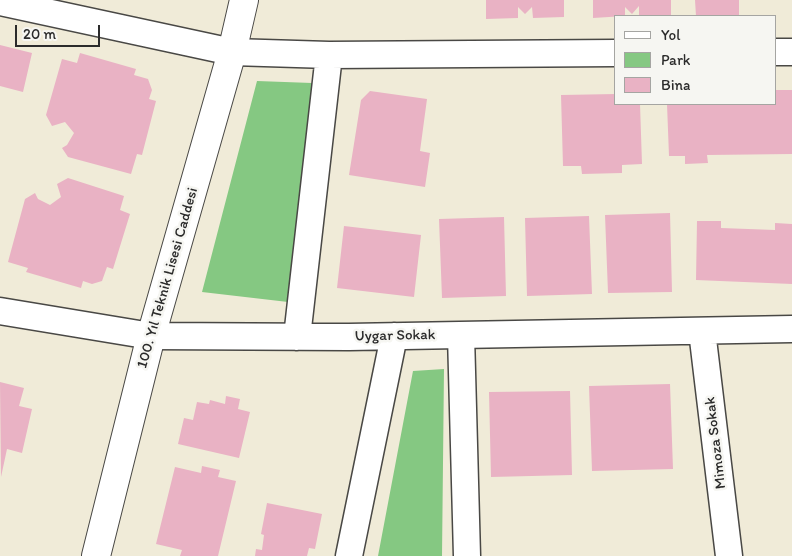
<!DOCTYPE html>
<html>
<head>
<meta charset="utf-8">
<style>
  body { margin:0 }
  #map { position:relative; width:792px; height:556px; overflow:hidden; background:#f0ebd8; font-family:Itim,sans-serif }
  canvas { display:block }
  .legend { position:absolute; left:614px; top:15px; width:162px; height:90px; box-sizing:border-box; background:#f6f6f2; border:1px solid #a5a5a2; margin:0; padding:6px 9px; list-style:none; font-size:15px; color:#2b2b2b }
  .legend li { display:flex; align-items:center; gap:10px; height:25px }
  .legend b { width:25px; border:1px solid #a5a5a2 }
  .scale { position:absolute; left:15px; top:25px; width:85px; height:22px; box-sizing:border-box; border:2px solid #2b2b2b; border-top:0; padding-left:6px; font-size:15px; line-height:18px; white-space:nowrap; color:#2b2b2b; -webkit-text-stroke:4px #f6f6f2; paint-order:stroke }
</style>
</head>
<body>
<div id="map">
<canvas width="792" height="556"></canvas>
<ul class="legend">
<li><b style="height:6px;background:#fff"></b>Yol</li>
<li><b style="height:14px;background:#85c882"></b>Park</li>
<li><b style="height:14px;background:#e9b2c4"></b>Bina</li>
</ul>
<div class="scale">20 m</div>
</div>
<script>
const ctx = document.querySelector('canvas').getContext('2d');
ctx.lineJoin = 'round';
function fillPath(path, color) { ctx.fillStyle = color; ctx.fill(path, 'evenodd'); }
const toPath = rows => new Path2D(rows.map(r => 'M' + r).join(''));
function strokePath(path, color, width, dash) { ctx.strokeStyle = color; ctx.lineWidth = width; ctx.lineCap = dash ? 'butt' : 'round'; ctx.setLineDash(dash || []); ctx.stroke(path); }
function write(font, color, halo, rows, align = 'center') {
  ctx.font = font + ' Itim,sans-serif'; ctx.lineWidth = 5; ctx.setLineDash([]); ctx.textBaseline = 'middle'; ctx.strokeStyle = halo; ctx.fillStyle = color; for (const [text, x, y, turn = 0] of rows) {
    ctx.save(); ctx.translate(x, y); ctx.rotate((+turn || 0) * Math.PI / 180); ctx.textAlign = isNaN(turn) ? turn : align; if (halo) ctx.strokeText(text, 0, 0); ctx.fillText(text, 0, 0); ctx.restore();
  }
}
fillPath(toPath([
  [257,81,312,83,288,302,202,292],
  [444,369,442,556,378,556,413,371]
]), '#85c882');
fillPath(toPath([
  [486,0,564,0,564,17,533,18,532,7,525,14,518,7,518,18,486,19],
  [593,0,671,0,671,16,639,16,639,6,632,14,625,7,625,16,593,18],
  [695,0,739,0,739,16,696,16],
  [0,45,32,53,23,92,0,86],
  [80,53,136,69,134,75,148,79,152,90,149,99,156,101,142,155,137,154,131,174,68,157,62,148,67,145,74,133,65,122,52,126,46,115,62,59,77,63],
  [776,90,792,90,792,154,707,155,708,163,685,164,685,156,669,156,667,104,776,104],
  [370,91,427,99,420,151,430,153,425,187,349,175,361,100],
  [616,94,616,104,640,104,642,164,622,165,622,173,582,174,581,166,563,166,561,95],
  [68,178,124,196,120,210,130,214,113,269,107,267,102,281,92,284,83,281,81,288,26,272,28,268,8,262,25,199,35,193,38,199,50,205,61,197,57,184],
  [670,213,672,292,608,293,605,215],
  [589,216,592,294,527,296,525,218],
  [504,217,506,296,442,298,439,219],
  [697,221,721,221,721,228,775,230,775,223,792,224,792,284,696,280],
  [344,226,421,235,414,297,337,288],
  [0,382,24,388,19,406,32,409,22,453,7,449,1,477],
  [670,384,673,469,592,471,589,386],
  [570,391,572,475,491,477,489,392],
  [226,396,240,399,238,409,250,412,239,458,178,444,184,418,193,420,197,402,209,404,210,400,225,404],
  [202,466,220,470,218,477,236,481,218,556,180,556,182,550,156,544,175,467,201,473],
  [267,503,322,514,315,549,309,548,307,556,255,556,256,549,262,550,264,535,261,534]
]), '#e9b2c4');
const minor = toPath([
  [0,2,232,52,329,55,616,53],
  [776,52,792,52],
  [0,311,151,336,349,337,792,329],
  [702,331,729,556],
  [461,335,467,556],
  [297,337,329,55],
  [349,556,394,336]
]);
const secondary = toPath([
  [96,556,151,336,232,52,244,0]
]);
strokePath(minor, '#494845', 29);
strokePath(secondary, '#494845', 30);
strokePath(minor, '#fff', 26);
strokePath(secondary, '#fff', 28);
write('15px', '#2b2b2b', '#f6f6f2', [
  ["100. Yıl Teknik Lisesi Caddesi",168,278,-74],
  ["Uygar Sokak",395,336,-1],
  ["Mimoza Sokak",716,443,-97]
]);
</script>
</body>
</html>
